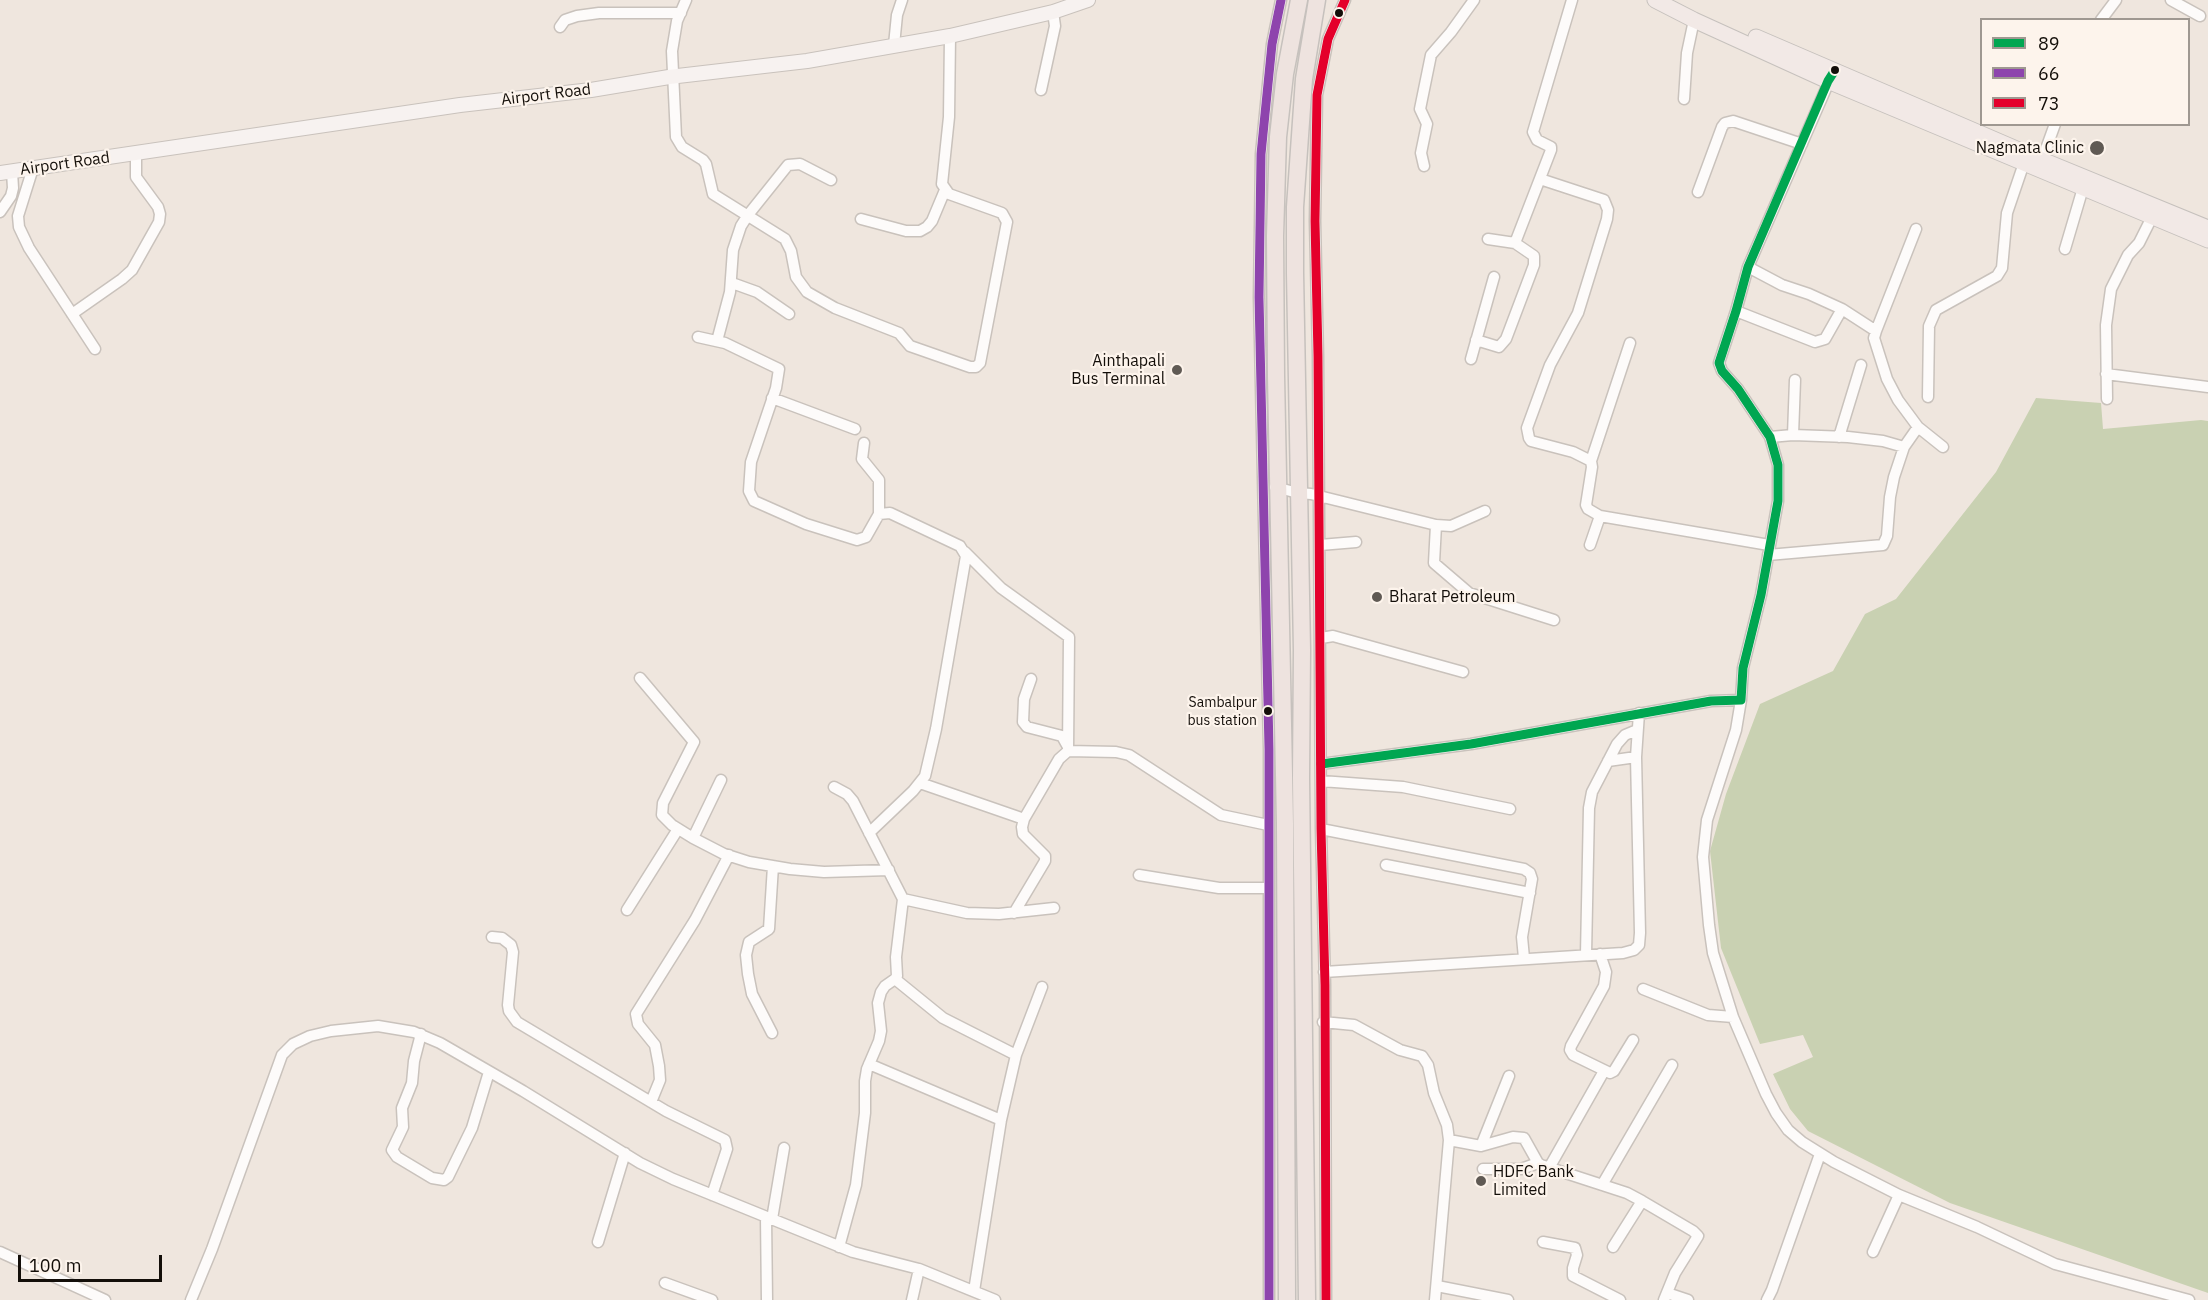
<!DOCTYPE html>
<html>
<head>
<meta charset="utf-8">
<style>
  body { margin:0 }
  #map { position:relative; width:2208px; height:1300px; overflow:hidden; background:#efe6de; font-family:"IBM Plex Sans",sans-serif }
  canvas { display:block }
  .legend { position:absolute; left:1980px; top:18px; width:210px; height:108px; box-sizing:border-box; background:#fdf4ec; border:2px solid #9f9891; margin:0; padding:8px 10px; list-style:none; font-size:18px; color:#130e09 }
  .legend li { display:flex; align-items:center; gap:12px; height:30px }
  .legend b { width:30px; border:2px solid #9f9891 }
  .scale { position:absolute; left:18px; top:1255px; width:144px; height:27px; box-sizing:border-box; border:3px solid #130e09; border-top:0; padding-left:8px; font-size:18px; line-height:21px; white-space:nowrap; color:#130e09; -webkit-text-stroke:4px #fdf4ec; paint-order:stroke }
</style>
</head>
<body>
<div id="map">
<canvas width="2208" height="1300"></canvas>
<ul class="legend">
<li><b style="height:8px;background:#00a651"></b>89</li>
<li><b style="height:8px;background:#8e44ad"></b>66</li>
<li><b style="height:8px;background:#e4002b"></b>73</li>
</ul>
<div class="scale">100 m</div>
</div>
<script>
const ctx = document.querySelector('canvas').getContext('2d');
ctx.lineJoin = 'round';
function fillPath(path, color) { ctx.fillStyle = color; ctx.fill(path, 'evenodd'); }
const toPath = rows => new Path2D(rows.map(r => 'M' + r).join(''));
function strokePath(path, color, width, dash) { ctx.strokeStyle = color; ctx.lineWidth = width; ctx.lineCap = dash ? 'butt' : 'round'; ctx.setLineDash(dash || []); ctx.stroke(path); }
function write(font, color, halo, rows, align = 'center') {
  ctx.font = font + ' "IBM Plex Sans",sans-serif'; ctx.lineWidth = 4.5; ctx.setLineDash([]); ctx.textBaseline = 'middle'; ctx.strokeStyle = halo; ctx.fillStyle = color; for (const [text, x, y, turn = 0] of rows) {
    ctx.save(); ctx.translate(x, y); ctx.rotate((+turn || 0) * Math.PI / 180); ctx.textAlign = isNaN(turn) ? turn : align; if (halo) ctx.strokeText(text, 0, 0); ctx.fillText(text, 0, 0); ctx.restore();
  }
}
fillPath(toPath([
  [2036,398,2101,403,2103,429,2201,420,2208,421,2208,1293,1950,1203,1808,1131,1790,1109,1773,1074,1813,1057,1803,1035,1760,1044,1721,948,1710,851,1726,794,1760,704,1833,671,1865,614,1896,599,1996,472]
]), '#c9d1b2');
const minor = toPath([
  [686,0,677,21,672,51,676,137,682,147,703,160,706,164,713,194,785,239,791,251,796,277,807,292,835,308,899,333,910,346,970,367,976,367,980,363,1007,222,1002,213,949,194,942,184,949,117,950,36],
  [2171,0,2200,16],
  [2101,20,2116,0],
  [560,27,565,20,577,16,599,13,681,13],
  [894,45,897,15,902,0],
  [1041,90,1055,26,1053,12],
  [1684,99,1687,53,1694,20],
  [2042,160,2055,124],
  [1424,166,1421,153,1427,124,1420,109,1431,55,1451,32,1474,0],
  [33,168,18,216,19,227,29,248,95,349],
  [1540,179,1604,200,1608,210,1607,219,1578,313,1550,365,1527,428,1529,438,1531,441,1573,452,1591,461,1592,467,1586,505,1588,509,1600,516],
  [1698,192,1722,127,1725,123,1733,121,1802,144],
  [0,212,11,196,13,188,12,172],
  [861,219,906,231,920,231,927,227,932,221,945,190],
  [1488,239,1515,243,1551,150,1551,147,1537,140,1533,132,1572,0],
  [2065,249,2083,188],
  [1748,267,1782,285,1809,294,1842,309,1876,331,1874,338,1887,379,1898,400,1918,427,1943,447],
  [732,283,757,292,789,314],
  [1736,311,1815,342,1825,339,1842,309],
  [72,314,122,279,132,270,159,222,160,214,158,207,136,177,136,153],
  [1876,331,1916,229],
  [698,337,725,343,779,369,776,388,751,462,749,491,754,501,806,524,857,540,866,537,879,514,890,513,960,546,966,556,936,729,925,776,913,791,869,833],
  [1476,340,1499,347,1506,339,1534,265,1534,256,1515,243],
  [717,341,730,292,733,250,741,226,748,215,788,165,800,164,831,180],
  [1471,359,1494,277],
  [2106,374,2208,387],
  [1928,397,1929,326,1936,310,1997,276,2002,268,2007,213,2024,163],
  [772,398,855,429],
  [2107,399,2106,325,2111,289,2128,255,2139,243,2152,217],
  [1793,435,1795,380],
  [1770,437,1793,435,1848,437,1883,441,1904,447],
  [1839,437,1861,365],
  [864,443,862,459,879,480,879,514],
  [1591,461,1630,343],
  [1275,487,1298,493,1311,494,1436,525,1434,563,1469,593,1554,620],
  [1436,525,1451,526,1485,511],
  [1320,545,1356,542],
  [1590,545,1600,516,1769,545],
  [965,552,1001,588,1069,637,1068,751],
  [1768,555,1883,545,1887,536,1890,497,1894,477,1904,447,1918,427],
  [1321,638,1333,636,1463,672],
  [640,678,694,742,663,803,662,815,672,825,693,838,724,854,749,862,790,869,824,872,889,870],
  [1031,679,1024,699,1023,722,1027,727,1062,736,1067,745],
  [1741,700,1736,730,1707,820,1703,857,1709,925,1713,953,1733,1017,1766,1094,1776,1113,1788,1130,1802,1142,1834,1162,1899,1195,1977,1227,2055,1264,2189,1300],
  [1608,761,1636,757],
  [1321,764,1471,744,1711,701,1741,700,1743,668,1761,595,1778,501,1778,465,1770,437,1738,389,1722,371,1719,363,1736,311,1748,267,1831,77],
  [1321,781,1403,787,1510,809],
  [920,783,1024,819],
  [834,787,847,794,853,801,903,899,896,957,897,976,895,979,885,986,881,992,878,1003,881,1031,879,1041,867,1069,865,1081,865,1113,856,1185,839,1247],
  [1321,829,1524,869,1530,873,1532,879,1522,937,1524,958],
  [693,838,721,780],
  [1386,865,1530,893],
  [1139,875,1219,888,1268,888],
  [903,899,967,913,999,914,1054,908],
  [627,910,678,829],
  [1014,913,1045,861,1045,856,1023,834,1022,827,1024,819,1059,759,1068,751,1116,752,1129,755,1221,815,1268,825],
  [492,937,502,938,511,945,513,952,508,1005,509,1011,517,1022,666,1111,725,1140,727,1149,712,1195],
  [1586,954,1589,808,1592,792,1617,744,1625,735,1637,730],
  [1600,954,1606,972,1604,986,1571,1046,1570,1050,1573,1055,1610,1073,1614,1071,1633,1040],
  [1324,972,1623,953,1634,950,1639,945,1640,933,1636,757,1639,713],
  [895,979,943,1018,1016,1055],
  [1643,989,1708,1015,1733,1017],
  [1323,1022,1354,1025,1400,1050,1422,1056,1428,1065,1434,1093,1447,1125,1449,1140,1481,1146,1513,1137,1524,1138,1538,1163,1541,1165,1627,1193,1642,1201,1613,1247],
  [772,1033,752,994,748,974,746,955,749,942,769,929,773,866],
  [421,1034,414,1061,412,1083,402,1108,403,1127,392,1150,397,1157,432,1178,444,1180,448,1177,472,1128,489,1072],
  [869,1064,1001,1120],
  [651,1102,660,1080,659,1066,655,1045,638,1024,636,1014,695,920,729,855],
  [1481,1146,1509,1076],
  [1549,1168,1604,1071],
  [1483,1169,1521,1169,1538,1163],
  [1602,1185,1672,1065],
  [1642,1201,1693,1231,1698,1236,1675,1273,1664,1300],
  [766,1217,767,1300],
  [772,1219,784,1148],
  [598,1242,625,1153],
  [1543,1242,1575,1248,1577,1255,1573,1268,1573,1276,1620,1300],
  [0,1252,105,1300],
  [1873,1252,1899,1195],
  [665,1283,712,1300],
  [1437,1286,1508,1300],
  [974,1291,1001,1120,1016,1055,1042,987],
  [1667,1293,1688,1300],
  [191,1300,212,1249,282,1055,293,1044,310,1036,331,1031,378,1026,414,1032,440,1043,523,1091,640,1163,673,1179,853,1252,919,1269,995,1300],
  [912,1300,919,1269],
  [1269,1300,1269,749,1259,297,1261,154,1272,44,1281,0],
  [1326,1300,1325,985,1321,829,1318,356,1315,221,1317,95,1328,39,1345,0],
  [1435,1300,1449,1140],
  [1767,1300,1772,1290,1820,1154]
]);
const secondary = toPath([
  [0,173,460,105,591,90,669,77,807,61,950,36,1053,12,1088,0]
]);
const primary = toPath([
  [1655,0,1694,20,1828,81,2208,240],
  [1756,37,2042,160,2208,228]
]);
const trunk = toPath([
  [1287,1300,1285,824,1276,376,1275,236,1278,137,1285,74,1299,0],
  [1307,1300,1301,778,1302,650,1295,273,1295,207,1304,79,1317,0]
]);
strokePath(minor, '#c9c2bc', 13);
strokePath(secondary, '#c9c2bc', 16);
strokePath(primary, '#c6c1bd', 17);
strokePath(trunk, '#c6c1bd', 19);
strokePath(minor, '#fdfbfa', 10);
strokePath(secondary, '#f7f2f0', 14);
strokePath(primary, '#f2e9e6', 15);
strokePath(trunk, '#eee3df', 16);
strokePath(toPath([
  [1321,764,1471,744,1711,701,1741,700,1743,668,1761,595,1778,501,1778,465,1770,437,1738,389,1722,371,1719,363,1736,311,1748,267,1828,81,1835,70]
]), '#00a651', 9);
strokePath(toPath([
  [1269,1300,1269,749,1259,297,1261,154,1272,44,1281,0]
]), '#8e44ad', 9);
strokePath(toPath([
  [1326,1300,1325,985,1321,829,1318,356,1315,221,1317,95,1328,39,1345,0]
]), '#e4002b', 9);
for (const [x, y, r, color] of [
  [1339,13,5,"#130e09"],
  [1835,70,5,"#130e09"],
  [2097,148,8,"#605a54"],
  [1177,370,6,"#605a54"],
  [1377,597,6,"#605a54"],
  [1268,711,5,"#130e09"],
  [1481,1181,6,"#605a54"]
]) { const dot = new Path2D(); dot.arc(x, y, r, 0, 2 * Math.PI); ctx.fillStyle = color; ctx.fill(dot); strokePath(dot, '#fdf4ec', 2); }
write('14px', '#130e09', '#fdf4ec', [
  ["Sambalpur",1257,703],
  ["bus station",1257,721]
], 'right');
write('16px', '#130e09', '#fdf4ec', [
  ["Airport Road",546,95,-7],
  ["Airport Road",65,164,-8]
]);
write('16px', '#130e09', '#fdf4ec', [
  ["Nagmata Clinic",2084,148],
  ["Ainthapali",1165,361],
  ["Bus Terminal",1165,379],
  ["Bharat Petroleum",1389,597,"left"],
  ["HDFC Bank",1493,1172,"left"],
  ["Limited",1493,1190,"left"]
], 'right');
</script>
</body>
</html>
